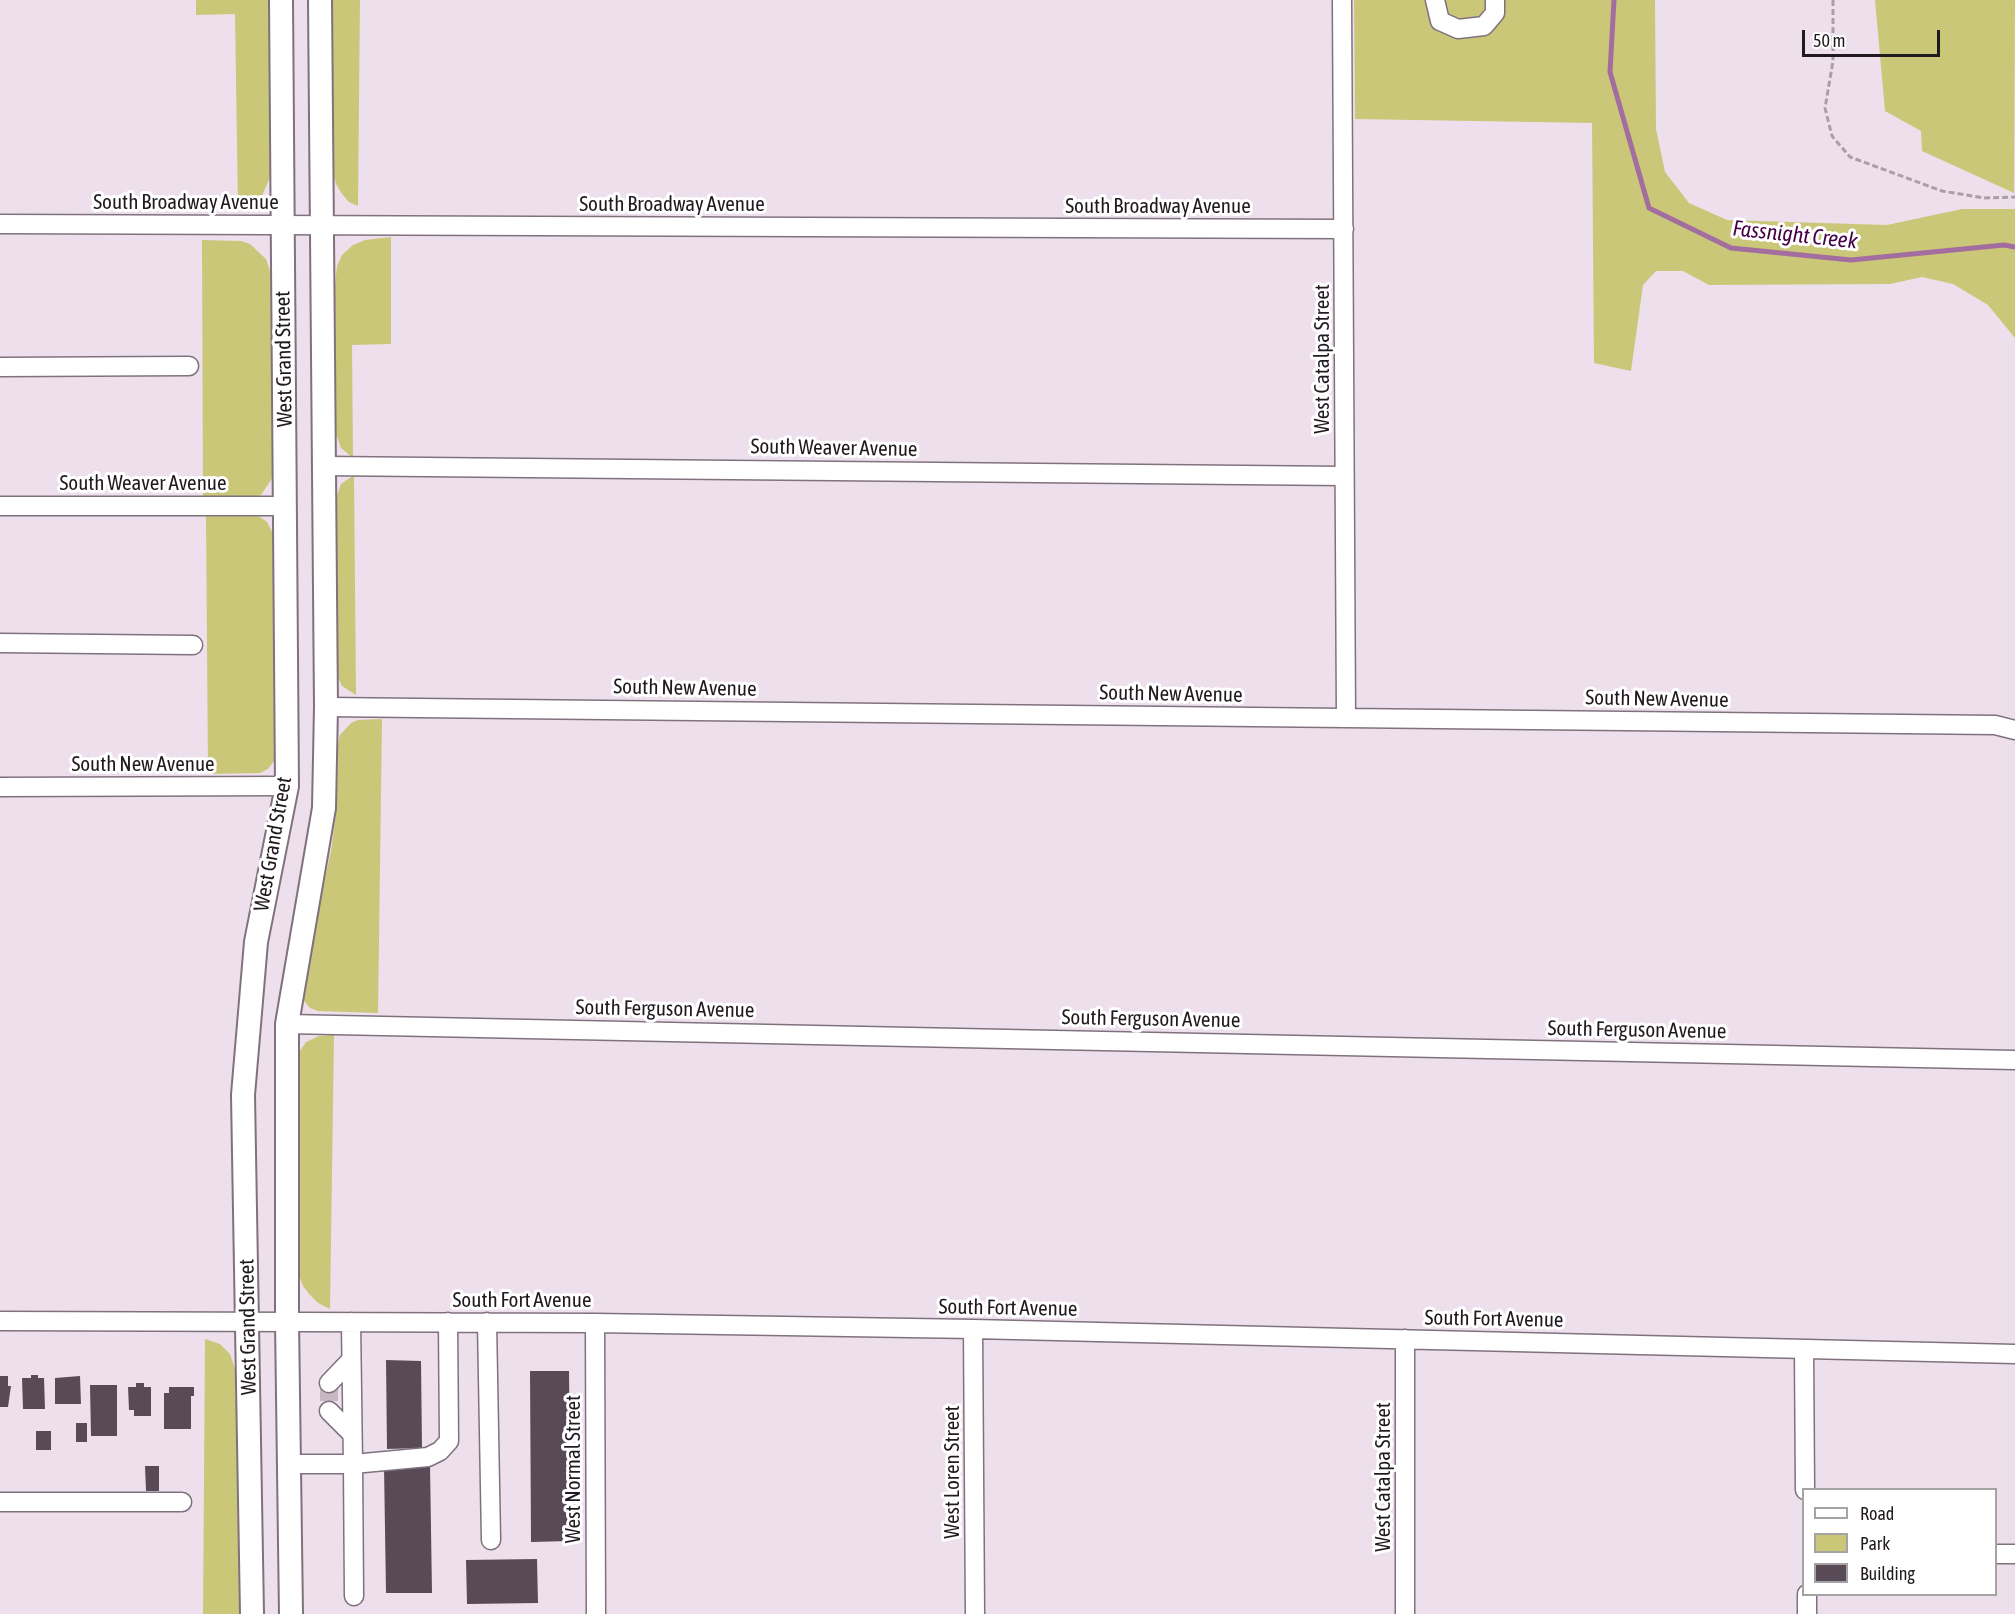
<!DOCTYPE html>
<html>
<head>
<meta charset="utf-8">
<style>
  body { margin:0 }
  #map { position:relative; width:2015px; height:1614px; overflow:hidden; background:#eedfed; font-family:"Asap Condensed",sans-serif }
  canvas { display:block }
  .legend { position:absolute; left:1802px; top:1488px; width:195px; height:108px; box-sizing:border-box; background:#fff; border:2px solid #a6a3a5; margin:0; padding:8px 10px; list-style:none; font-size:18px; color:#201a1f }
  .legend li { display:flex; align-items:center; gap:12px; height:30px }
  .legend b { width:30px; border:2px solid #a6a3a5 }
  .scale { position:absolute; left:1802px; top:30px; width:138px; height:27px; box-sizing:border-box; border:3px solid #201a1f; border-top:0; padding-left:8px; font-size:18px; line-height:21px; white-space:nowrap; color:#201a1f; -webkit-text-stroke:4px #fff; paint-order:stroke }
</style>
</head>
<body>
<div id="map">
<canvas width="2015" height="1614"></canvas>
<ul class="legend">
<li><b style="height:8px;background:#fff"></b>Road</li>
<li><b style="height:16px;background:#cac778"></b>Park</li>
<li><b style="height:16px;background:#584b57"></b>Building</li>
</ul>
<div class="scale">50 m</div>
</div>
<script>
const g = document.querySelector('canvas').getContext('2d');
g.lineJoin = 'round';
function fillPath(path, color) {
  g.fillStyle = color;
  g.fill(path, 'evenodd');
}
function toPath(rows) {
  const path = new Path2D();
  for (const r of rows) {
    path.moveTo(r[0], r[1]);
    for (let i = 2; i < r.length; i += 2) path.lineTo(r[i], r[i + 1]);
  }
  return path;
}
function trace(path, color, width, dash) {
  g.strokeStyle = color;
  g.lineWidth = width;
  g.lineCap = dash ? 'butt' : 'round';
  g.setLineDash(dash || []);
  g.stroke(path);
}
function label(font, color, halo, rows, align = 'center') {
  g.font = font + ' "Asap Condensed",sans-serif';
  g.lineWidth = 6;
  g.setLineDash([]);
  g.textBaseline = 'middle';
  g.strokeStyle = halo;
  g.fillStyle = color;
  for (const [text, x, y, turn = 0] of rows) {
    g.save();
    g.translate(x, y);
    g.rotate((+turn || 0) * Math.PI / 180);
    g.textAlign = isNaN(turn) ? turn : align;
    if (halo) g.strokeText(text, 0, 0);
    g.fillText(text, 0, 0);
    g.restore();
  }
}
fillPath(toPath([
  [196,0,271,0,271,175,262,196,248,207,238,209,235,14,196,15],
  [332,0,360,0,358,206,349,202,342,194,336,184,333,173],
  [1354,0,1655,0,1656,129,1665,172,1689,203,1727,220,1887,225,1962,209,2015,209,2015,338,1988,305,1953,284,1922,277,1890,284,1709,285,1683,271,1656,271,1643,285,1631,371,1594,363,1592,123,1355,119],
  [1875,0,2015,0,2014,193,1922,151,1921,131,1885,111],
  [391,237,391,344,352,345,353,458,341,448,335,431,334,294,337,266,342,255,353,245,365,240],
  [202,240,241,241,250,244,266,259,272,277,275,474,261,495,254,497,203,499],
  [354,475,356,695,342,686,336,673,335,501,341,484],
  [251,515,260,517,267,522,274,535,277,751,274,761,268,769,260,773,208,774,206,516],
  [382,719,378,1013,318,1011,310,1008,305,1002,302,996,303,979,331,851,336,813,338,744,340,735,351,723,358,720],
  [334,1035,330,1309,318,1303,310,1295,303,1286,299,1275,297,1062,297,1055,306,1042,319,1036],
  [205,1339,220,1344,230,1354,238,1377,241,1614,203,1614]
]), '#cac778');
trace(toPath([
  [1614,0,1610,72,1649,208,1731,248,1851,260,2004,245,2015,247]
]), '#a36da0', 5);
fillPath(toPath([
  [386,1360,421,1361,422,1448,387,1449],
  [530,1371,569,1371,571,1541,531,1542],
  [31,1375,38,1375,38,1378,44,1378,45,1409,23,1409,22,1378,31,1378],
  [0,1376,8,1376,8,1386,11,1386,8,1407,0,1407],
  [80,1376,81,1404,55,1404,55,1378],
  [136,1383,144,1383,144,1387,151,1387,151,1416,134,1416,134,1410,129,1410,128,1387,136,1387],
  [90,1385,117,1385,117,1436,91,1436],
  [169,1387,194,1387,194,1396,191,1396,191,1429,164,1429,164,1393,169,1393],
  [76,1423,87,1423,87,1442,76,1442],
  [36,1431,51,1431,51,1450,36,1450],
  [430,1465,432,1593,386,1593,384,1466],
  [145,1466,159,1466,159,1491,146,1491],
  [537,1559,538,1603,467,1604,466,1560]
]), '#584b57');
trace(toPath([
  [329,1383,329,1411]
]), '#c5b8c4', 18, [18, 9]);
const minor = toPath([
  [1342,0,1346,718],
  [1435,0,1440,21,1458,29,1484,26,1495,13,1495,0],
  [0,224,1344,229],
  [0,367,189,366],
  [324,466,1344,476],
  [0,506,286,506],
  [0,643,193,645],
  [326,707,1995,725,2015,730],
  [0,787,287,786],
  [287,1024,2015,1060],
  [0,1321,595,1323,973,1329,2015,1354],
  [487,1322,491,1540],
  [595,1323,596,1614],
  [973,1329,975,1614],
  [1405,1339,1405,1614],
  [1804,1350,1805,1490],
  [329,1383,351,1360],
  [329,1411,352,1434],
  [289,1464,353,1464,351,1322],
  [0,1502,182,1502],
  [1996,1554,2015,1554],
  [1807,1594,1807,1614],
  [354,1596,353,1464,428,1457,440,1451,449,1441,448,1322]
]);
const major = toPath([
  [252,1614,243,1095,256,942,287,786,281,0],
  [291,1614,287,1321,287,1024,324,808,326,707,320,0]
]);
trace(minor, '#7f727e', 21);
trace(major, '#7f727e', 26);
trace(toPath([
  [1833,0,1833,61,1825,108,1832,136,1850,157,1942,191,1984,198,2015,197]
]), '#aa9ea9', 3, [6, 3]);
trace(minor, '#fff', 18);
trace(major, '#fff', 22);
label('21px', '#201a1f', '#fff', [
  ["South Broadway Avenue",186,202],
  ["South Broadway Avenue",672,204],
  ["South Broadway Avenue",1158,206],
  ["West Grand Street",284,359,-91],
  ["West Catalpa Street",1322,359,-90],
  ["South Weaver Avenue",834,448,1],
  ["South Weaver Avenue",143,483],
  ["South New Avenue",685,688,1],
  ["South New Avenue",1171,694,1],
  ["South New Avenue",1657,699,1],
  ["South New Avenue",143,764],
  ["West Grand Street",273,844,-80],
  ["South Ferguson Avenue",665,1009,1],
  ["South Ferguson Avenue",1151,1019,1],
  ["South Ferguson Avenue",1637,1030,1],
  ["South Fort Avenue",522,1300],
  ["South Fort Avenue",1008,1308,1],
  ["South Fort Avenue",1494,1319,1],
  ["West Grand Street",248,1327,-91],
  ["West Normal Street",573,1469,-90],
  ["West Loren Street",952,1472,-90],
  ["West Catalpa Street",1383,1477,-90]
]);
label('italic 22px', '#470247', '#fff', [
  ["Fassnight Creek",1795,235,6]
]);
</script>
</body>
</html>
